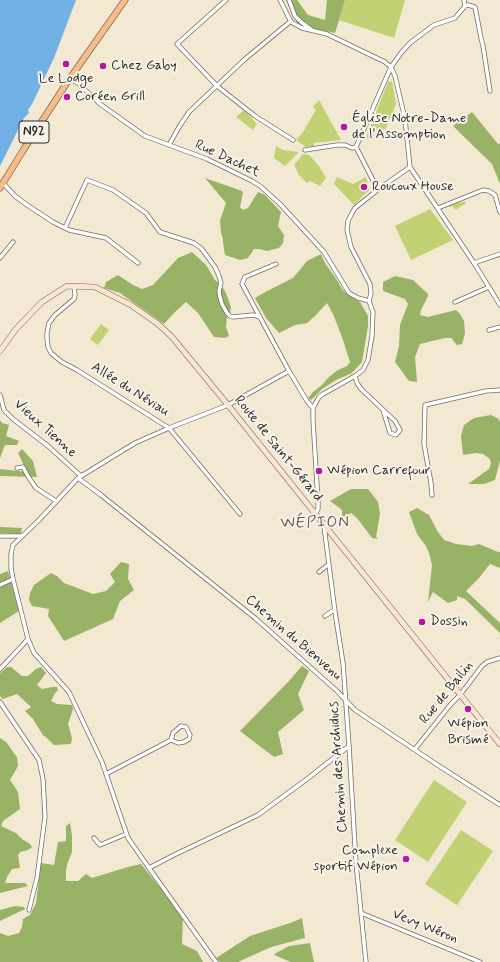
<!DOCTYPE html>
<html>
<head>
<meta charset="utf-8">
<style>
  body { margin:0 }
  canvas { display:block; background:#f3e8d2 }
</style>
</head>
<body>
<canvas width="500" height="962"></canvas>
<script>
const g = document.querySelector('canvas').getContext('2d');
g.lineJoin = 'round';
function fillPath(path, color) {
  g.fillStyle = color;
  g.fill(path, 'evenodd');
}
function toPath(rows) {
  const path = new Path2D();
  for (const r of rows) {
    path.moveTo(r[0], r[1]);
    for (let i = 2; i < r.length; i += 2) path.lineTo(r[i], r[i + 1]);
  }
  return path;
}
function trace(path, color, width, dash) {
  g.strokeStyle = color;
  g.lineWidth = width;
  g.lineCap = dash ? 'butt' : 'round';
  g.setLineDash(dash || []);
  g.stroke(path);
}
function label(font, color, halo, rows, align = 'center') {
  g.font = font + ' Mynerve,sans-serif';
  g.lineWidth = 4;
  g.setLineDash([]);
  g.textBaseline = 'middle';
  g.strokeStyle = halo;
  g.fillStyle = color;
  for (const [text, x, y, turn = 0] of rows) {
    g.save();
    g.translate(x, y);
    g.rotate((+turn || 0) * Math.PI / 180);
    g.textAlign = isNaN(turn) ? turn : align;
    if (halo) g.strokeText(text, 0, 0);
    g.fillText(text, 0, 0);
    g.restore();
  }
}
fillPath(toPath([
  [345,0,405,0,394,38,339,20],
  [392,81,396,104,386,128,365,140,388,82],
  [319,100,341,140,314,143,314,146,306,147,296,140,303,132,316,110,313,107],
  [244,110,257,124,253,130,236,117],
  [276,146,283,150,299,152,285,166,274,158],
  [303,154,309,155,319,166,326,178,320,186,310,181,307,183,299,175,294,165],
  [337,177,353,184,366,177,369,190,354,205,334,184],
  [459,201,461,203,465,201,466,203,456,210,452,206,449,207,448,206],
  [430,209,453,240,411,260,395,226],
  [101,324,109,330,98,345,90,339],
  [434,780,467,802,428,862,395,840],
  [461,830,493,851,457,905,425,884]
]), '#c1d173');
fillPath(toPath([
  [286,0,297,0,308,15,325,20,327,0,345,0,335,33,298,25],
  [472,112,498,144,500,143,500,184,492,164,453,126],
  [205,178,242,191,243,193,240,207,243,210,248,208,258,192,265,195,281,212,278,226,284,235,283,243,279,248,267,251,259,249,254,249,248,258,240,260,225,255,223,242,223,239,221,232,220,221,226,203],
  [192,252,206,265,215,280,221,285,226,293,231,307,230,313,227,317,226,327,229,336,225,338,214,337,198,313,186,302,175,312,164,324,120,293,104,288,106,282,118,275,133,285,142,289,153,285,178,258],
  [321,254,325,263,337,280,342,289,351,297,360,302,368,316,368,326,362,362,352,373,336,380,322,389,311,400,308,398,313,392,322,385,329,377,338,370,347,366,350,362,342,337,333,314,327,303,315,316,307,323,295,325,279,333,266,318,255,298,267,291,293,278,307,261],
  [395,276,413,280,428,294,428,296,421,310,420,315,428,317,456,310,460,314,464,321,465,334,462,344,457,345,451,338,445,338,420,344,415,357,417,382,409,381,395,362,399,346,400,325,408,304,405,299,383,291,383,282],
  [491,415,499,419,500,422,500,461,495,480,484,484,468,484,489,469,491,463,490,459,483,454,475,453,463,455,461,436,464,425,474,418],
  [0,420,2,423,9,425,6,436,19,441,17,445,5,445,0,458],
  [22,449,33,461,37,477,0,476,0,469,27,472,18,453],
  [351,489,368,489,378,502,380,514,376,537,379,539,372,538,357,518,351,513,340,520,342,515,342,510,337,506,330,501],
  [417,508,429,515,438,532,444,540,456,544,472,546,479,544,498,552,500,552,500,568,490,564,479,578,466,591,500,623,500,633,465,599,457,596,457,600,448,603,433,592,428,602,432,565,429,553,426,546,417,534,409,512],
  [0,527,22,528,21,534,0,533],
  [121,562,129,564,128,579,134,590,120,601,113,619,64,641,48,616,49,609,32,606,29,600,30,593,34,585,51,573,57,576,64,583,93,594,106,591,115,582,110,574],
  [8,571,19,611,0,623,0,574],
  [302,666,309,671,298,694,304,710,278,732,283,754,274,757,240,731,288,682],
  [7,667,11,667,22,676,28,676,36,669,41,667,46,673,37,685,42,689,52,687,57,687,58,690,55,693,51,701,57,704,72,705,73,709,68,724,72,738,71,744,54,745,48,739,43,735,33,719,25,711,31,707,17,694,3,699,0,696,0,673],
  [0,738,6,742,17,757,18,766,10,780,18,792,20,809,3,821,1,826,16,833,22,839,30,844,32,847,28,850,20,852,18,855,20,868,12,869,7,877,5,883,25,883,28,886,0,893],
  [70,823,72,836,72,852,68,862,66,870,66,881,78,881,86,874,92,878,128,867,141,864,183,916,182,944,197,951,203,962,0,962,0,933,8,936,19,933,22,927,23,919,30,915,36,903,41,863,54,865,58,842,66,841,66,826],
  [15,906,24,907,25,909,0,921,0,910],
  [302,918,305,938,271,947,238,962,220,962,216,958,250,936,293,922],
  [310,943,314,962,291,962,274,955,276,953,289,946]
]), '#98b365');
fillPath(toPath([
  [0,0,76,0,54,58,32,104,28,110,29,113,24,118,0,166]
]), '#71b1e5');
const minor = toPath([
  [226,0,177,44,217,86,255,116,293,140],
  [280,0,291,22,302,28,327,34,385,62,391,67,395,76,405,119,410,167,474,263,500,305],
  [289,0,295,16,301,22,312,30],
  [464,0,465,6],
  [465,6,468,5,475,7,481,38,483,46,490,91],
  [70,78,79,84,100,104,145,136,207,159,252,181,260,186,280,204,324,252,349,293,358,298,369,301],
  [169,145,179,127,189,112,245,59,291,21],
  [305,150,337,145,345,145,352,148,356,147],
  [3,183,15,196,27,205,53,222,69,230,106,238,138,263],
  [378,190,356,147,391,67,401,53,410,43,434,25,455,18,465,6],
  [438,208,483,190,489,191,495,195,500,212],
  [65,228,87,180,113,190,146,213,160,232,194,243,201,248,215,267,219,276,221,283,219,291,220,297,222,304,227,313,230,316,233,317,253,315,260,317],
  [0,258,13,242],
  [474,263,500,254],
  [276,264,245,277,242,284,289,371,307,401,313,408],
  [74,286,75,295,74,299,55,315,49,323,47,333,47,338,48,347,51,353,57,358,62,362,77,370,169,428,240,514],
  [455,302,489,287],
  [489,330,500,327],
  [289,371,228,405,169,428,135,443,78,478,39,520,13,545,11,554,11,568,13,579,28,639,34,653,69,692,102,762,128,838,149,868,174,855,258,815,307,779,349,746],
  [355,376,357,383,361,389,395,421,400,430,396,435,390,433,383,410],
  [0,395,4,410,13,419,48,446,81,476],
  [17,468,23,467,29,478,36,488,56,501],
  [78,478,101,495,255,618,337,691,355,710,436,764,500,805],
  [432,495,431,483,424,444,425,405,486,391,500,390],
  [315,514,318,509,318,501,313,420,313,408,319,397,323,394,355,376,363,370,368,360,372,336,373,312,369,301,371,293,370,284,351,247,347,230,348,221,351,215,355,208,380,188,410,167],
  [324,526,335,612,343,663,349,746,356,863,366,962],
  [0,536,22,536],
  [319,572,329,564],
  [0,585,13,579],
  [325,616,334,610],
  [0,669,18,650,28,639],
  [0,702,39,760,43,779,45,817,37,878,29,910],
  [415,749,451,704,460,695,482,666,487,662,500,658],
  [106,774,171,740,173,733,181,726,186,727,190,735,189,739,184,742,178,743,171,740],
  [94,838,100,845,126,834],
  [149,868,216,962],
  [361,913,480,962]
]);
const secondary = toPath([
  [0,351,16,329,42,302,67,286,95,287,131,305,158,324,172,337,228,405,500,744]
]);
const primary = toPath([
  [0,188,24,149,68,81,125,0]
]);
trace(minor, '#716d65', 5);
trace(secondary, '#716d65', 6);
trace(primary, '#716d65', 7);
trace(minor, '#fff', 3.5);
trace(secondary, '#fde4d0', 5);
trace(primary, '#f9bc89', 5.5);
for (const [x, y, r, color] of [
  [66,64,4,"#b5179e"],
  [103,66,4,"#b5179e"],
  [67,97,4,"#b5179e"],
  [344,127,4,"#b5179e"],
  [364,187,4,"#b5179e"],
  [319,471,4,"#b5179e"],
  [422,622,4,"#b5179e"],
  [468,709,4,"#b5179e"],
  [406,859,4,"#b5179e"]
]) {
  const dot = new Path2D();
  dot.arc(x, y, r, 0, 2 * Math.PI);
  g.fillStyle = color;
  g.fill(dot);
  trace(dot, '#f7f3e8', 1.5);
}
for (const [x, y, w] of [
  [34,132,30]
]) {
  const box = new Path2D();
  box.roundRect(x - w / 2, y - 11, w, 22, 3);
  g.fillStyle = '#f7f3e8';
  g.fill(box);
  trace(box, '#2b2b2b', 1);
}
label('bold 13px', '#2b2b2b', null, [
  ["N92",34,132]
]);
label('14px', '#2b2b2b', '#f7f3e8', [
  ["Chez Gaby",111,66],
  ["Le Lodge",66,79,"center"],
  ["Coréen Grill",75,97],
  ["Église Notre-Dame",352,119],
  ["de l'Assomption",352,135],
  ["Roucoux House",372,187],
  ["Wépion Carrefour",327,471],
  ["Dossin",430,622],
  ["Wépion",468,724,"center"],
  ["Brismé",468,740,"center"],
  ["Complexe",398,851,"right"],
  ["sportif Wépion",398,867,"right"]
], 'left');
label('14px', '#2b2b2b', '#f7f3e8', [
  ["Rue Dachet",227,159,25],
  ["Allée du Néviau",130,390,32],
  ["Vieux Tienne",45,429,42],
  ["Route de Saint-Gérard",278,449,51],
  ["Chemin du Bienvenu",293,638,41],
  ["Rue de Bailin",447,693,-51],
  ["Chemin des Archiducs",339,767,-94],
  ["Vevy Wéron",425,927,22]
]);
g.letterSpacing = '1px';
label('16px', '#67514c', '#f7f3e8', [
  ["WÉPION",315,524]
]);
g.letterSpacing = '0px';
</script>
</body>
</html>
